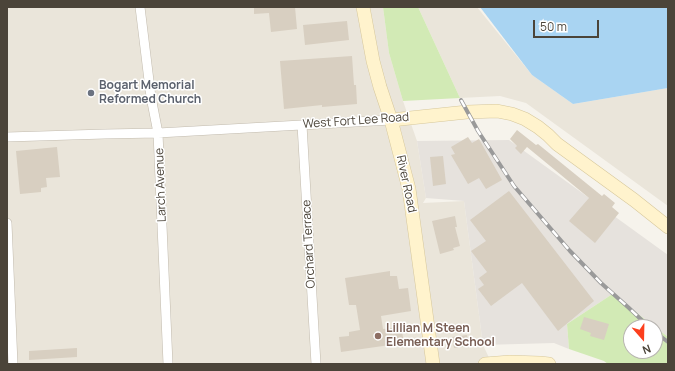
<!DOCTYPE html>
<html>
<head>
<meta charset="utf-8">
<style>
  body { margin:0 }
  #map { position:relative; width:675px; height:371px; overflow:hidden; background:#f6f3ec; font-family:Manrope,sans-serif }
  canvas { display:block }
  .frame { position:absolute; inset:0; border:8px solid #4b4439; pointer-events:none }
  .north { position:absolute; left:623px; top:319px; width:40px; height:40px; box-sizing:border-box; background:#fff; border:1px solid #b7b4b0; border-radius:50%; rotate:160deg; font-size:11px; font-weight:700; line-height:16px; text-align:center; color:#4b4439 }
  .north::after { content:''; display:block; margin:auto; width:14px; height:18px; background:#fc3f1d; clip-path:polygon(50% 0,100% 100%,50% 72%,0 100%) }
  .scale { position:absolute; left:533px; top:20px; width:66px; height:18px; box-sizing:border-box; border:2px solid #4b4439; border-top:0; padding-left:5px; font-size:12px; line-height:14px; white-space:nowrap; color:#4b4439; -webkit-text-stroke:3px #fff; paint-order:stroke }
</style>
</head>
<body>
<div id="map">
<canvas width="675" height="371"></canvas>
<div class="frame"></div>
<div class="north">N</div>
<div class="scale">50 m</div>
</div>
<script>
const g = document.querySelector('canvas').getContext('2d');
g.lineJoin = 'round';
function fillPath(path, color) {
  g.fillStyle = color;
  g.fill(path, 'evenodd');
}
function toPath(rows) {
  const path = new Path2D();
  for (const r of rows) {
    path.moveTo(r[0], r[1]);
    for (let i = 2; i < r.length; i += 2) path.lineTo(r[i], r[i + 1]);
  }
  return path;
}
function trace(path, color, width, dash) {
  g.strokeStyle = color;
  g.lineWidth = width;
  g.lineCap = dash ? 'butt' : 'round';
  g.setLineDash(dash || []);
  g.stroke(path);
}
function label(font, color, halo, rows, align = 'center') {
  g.font = font + ' Manrope,sans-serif';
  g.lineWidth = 3;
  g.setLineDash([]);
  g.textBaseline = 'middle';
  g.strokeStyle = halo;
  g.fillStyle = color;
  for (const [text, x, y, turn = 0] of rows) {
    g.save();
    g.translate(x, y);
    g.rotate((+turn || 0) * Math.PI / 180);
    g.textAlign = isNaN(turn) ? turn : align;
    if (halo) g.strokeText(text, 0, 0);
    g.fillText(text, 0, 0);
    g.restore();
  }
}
fillPath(toPath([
  [7,7,383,7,389,53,403,101,417,141,426,198,423,203,464,201,483,345,492,364,7,364],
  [418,7,477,7,532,75,573,104,668,88,668,206,526,103,500,96,460,98]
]), '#eae5da');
fillPath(toPath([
  [509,140,668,255,668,337,638,314,614,293,567,324,569,349,554,343,483,345,464,201,426,198,417,141]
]), '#e6e2dd');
fillPath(toPath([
  [383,7,418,7,460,98,403,101,389,53],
  [614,293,638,314,655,327,631,327,631,351,655,351,655,327,668,337,668,364,608,364,604,361,569,349,567,324]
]), '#d2eab5');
fillPath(toPath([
  [480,7,668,7,668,88,573,104,532,75]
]), '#a9d4f2');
fillPath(toPath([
  [254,7,295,7,297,29,271,32,269,13,254,14],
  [347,21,349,40,305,45,303,25],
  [352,56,354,85,356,85,357,104,322,107,322,105,284,109,280,61],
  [517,130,536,145,538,144,602,196,604,194,615,203,612,207,619,213,595,243,569,221,589,198,527,147,521,154,515,148,517,146,510,139],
  [468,137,472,143,479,139,502,180,486,189,479,178,468,184,451,155,455,154,451,147],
  [57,147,60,177,46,178,47,187,41,188,41,192,20,194,16,151],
  [443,156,446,184,433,186,430,157],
  [509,191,594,301,558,331,522,283,491,306,478,289,484,285,479,278,487,272,471,251,486,241,470,220],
  [455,216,457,227,455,227,460,246,453,248,454,250,440,254,432,221],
  [390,271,390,276,397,276,399,289,408,288,411,311,381,316,383,329,392,328,393,333,402,331,404,343,341,352,339,337,349,336,349,332,360,330,356,305,349,305,345,278],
  [584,317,609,324,604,340,590,336,591,333,580,329],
  [467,335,469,346,454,348,452,337],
  [77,348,77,357,29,360,29,351]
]), '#d8cfc1');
const street = toPath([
  [140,7,151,97,158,133,168,364],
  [302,125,316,364],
  [7,137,105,134,158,133,391,120],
  [7,223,13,364]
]);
const secondary = toPath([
  [363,7,373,61,380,87,391,120,409,189,433,364],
  [391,120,467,112,497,111,512,114,525,119,538,127,548,135,557,144,634,200,668,227],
  [485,364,510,362,540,363,549,364]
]);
trace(street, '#c2bbae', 10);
trace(secondary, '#d6c79b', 14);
trace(street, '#fff', 9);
trace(secondary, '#fff3cd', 13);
const rail = toPath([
  [461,100,478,131,514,186,570,251,601,283,629,308,649,327],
  [655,332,668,342]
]);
trace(rail, '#9a9a9a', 4);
trace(rail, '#fff', 2.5, [8]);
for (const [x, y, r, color] of [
  [91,93,4,"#6b7280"],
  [378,336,4,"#8d6e63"]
]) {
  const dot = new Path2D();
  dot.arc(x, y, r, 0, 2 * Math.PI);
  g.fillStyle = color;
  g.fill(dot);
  trace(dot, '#fff', 1.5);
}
label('bold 12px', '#5b616d', '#fff', [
  ["Bogart Memorial",99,86],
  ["Reformed Church",99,100]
], 'left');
label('12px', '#4b4439', '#fff', [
  ["West Fort Lee Road",356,121,-4],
  ["River Road",406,184,78],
  ["Larch Avenue",161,185,-92],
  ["Orchard Terrace",309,244,-93]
]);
label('bold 12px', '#785e54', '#fff', [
  ["Lillian M Steen",386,329],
  ["Elementary School",386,343]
], 'left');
</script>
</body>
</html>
